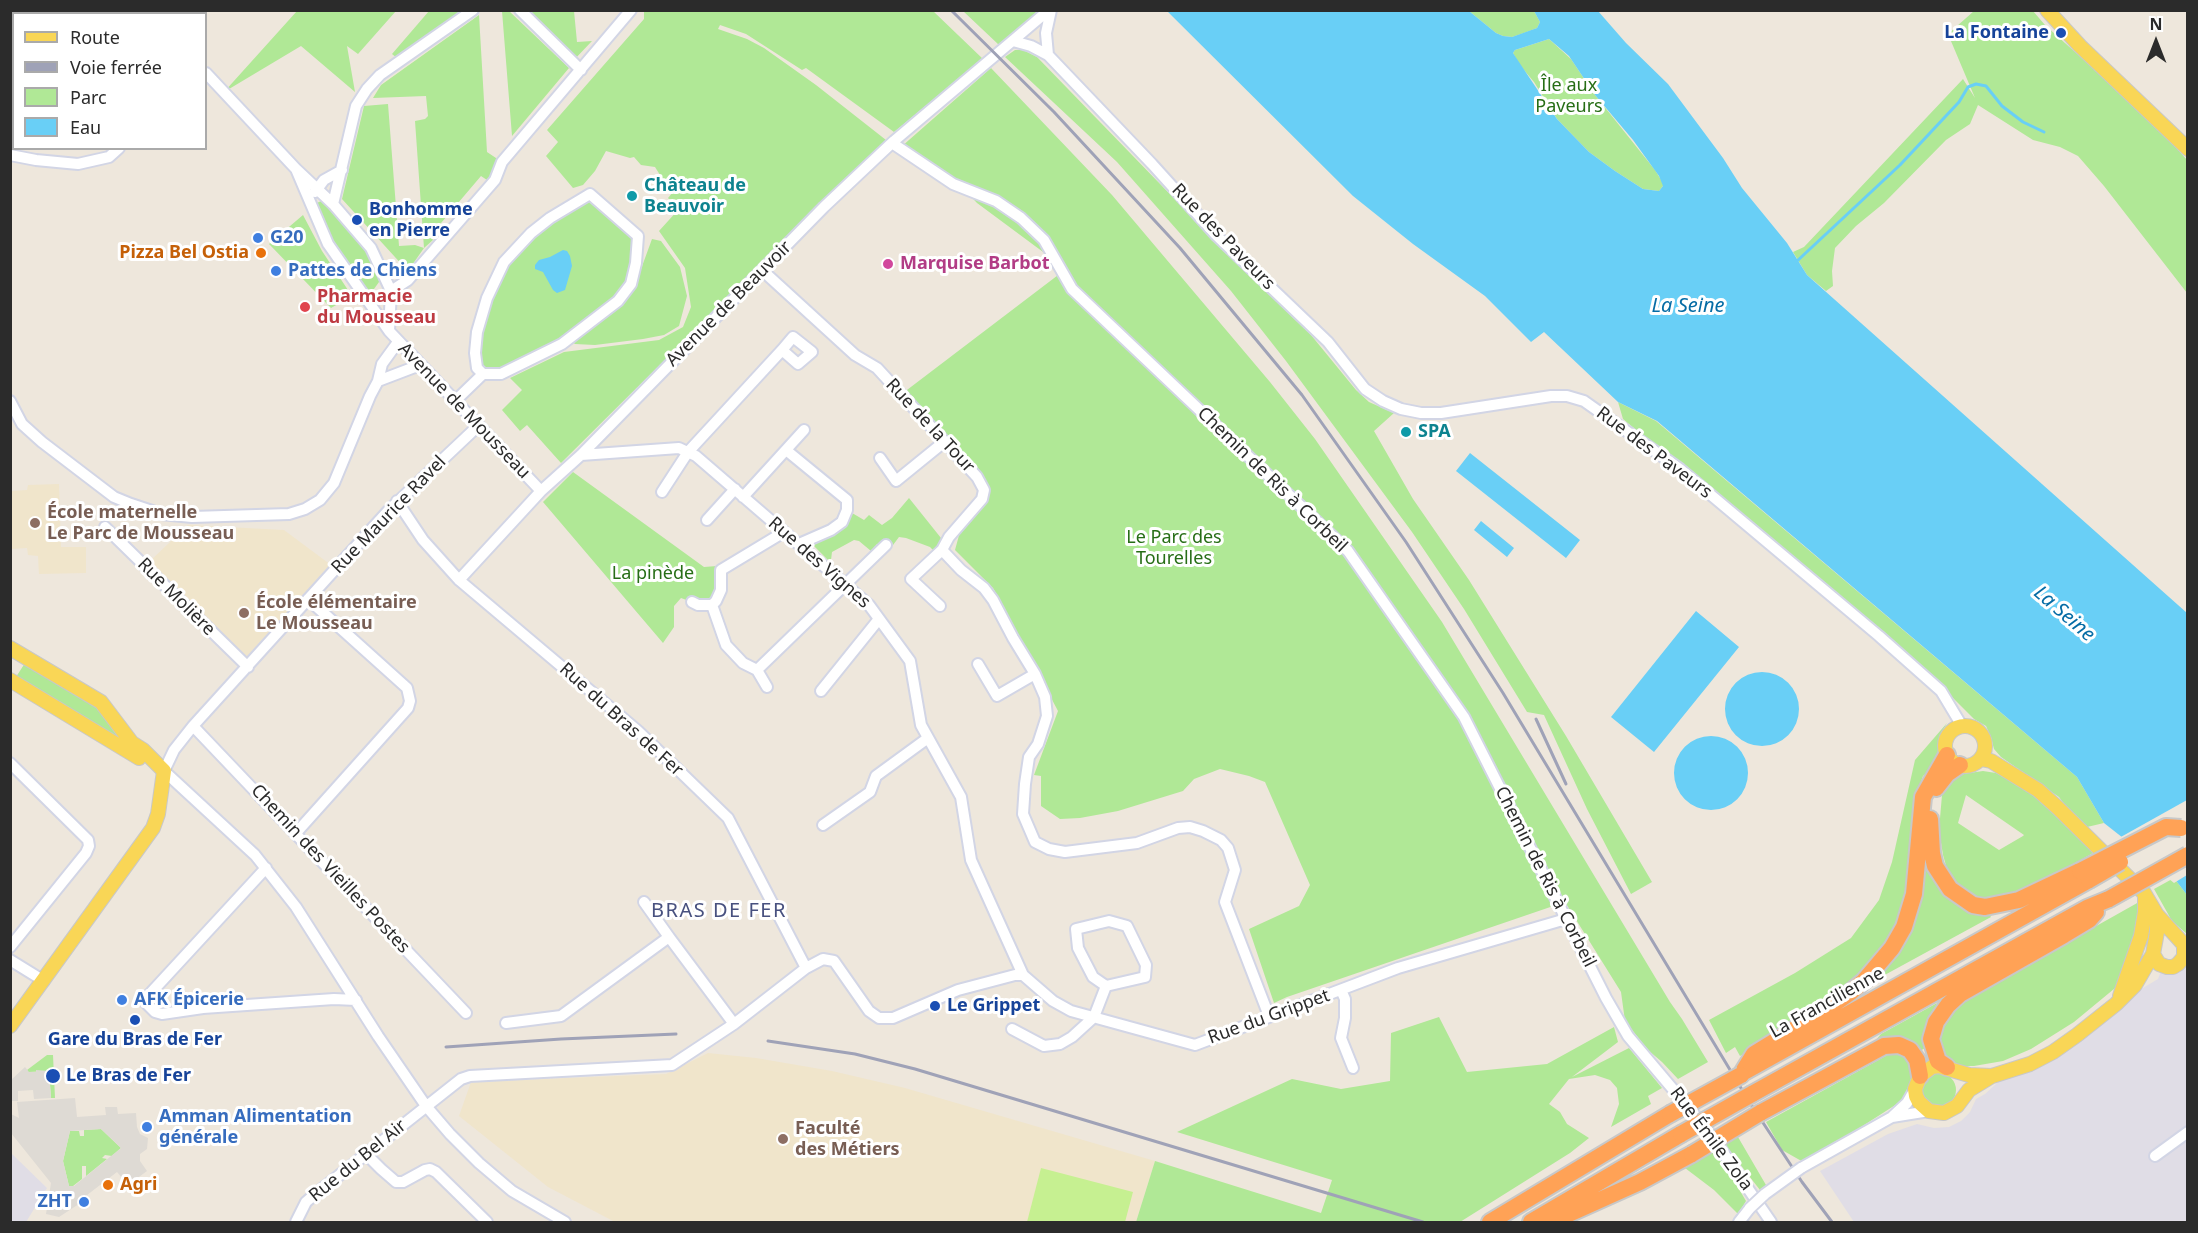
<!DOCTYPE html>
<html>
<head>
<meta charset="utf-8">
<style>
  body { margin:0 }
  #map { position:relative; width:2198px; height:1233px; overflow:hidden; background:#eee7dc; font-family:"Noto Sans",sans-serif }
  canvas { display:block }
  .frame { position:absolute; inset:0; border:12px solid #2b2b2b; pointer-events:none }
  .legend { position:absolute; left:12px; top:12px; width:195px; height:138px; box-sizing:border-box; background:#fff; border:2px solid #aaa; margin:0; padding:8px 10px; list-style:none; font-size:18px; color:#2b2b2b }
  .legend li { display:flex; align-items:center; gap:12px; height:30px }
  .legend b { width:30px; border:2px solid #aaa }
  .north { position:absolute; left:2126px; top:12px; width:60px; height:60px; -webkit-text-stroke:4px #fff; paint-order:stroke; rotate:0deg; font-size:16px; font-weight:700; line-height:24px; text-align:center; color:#2b2b2b }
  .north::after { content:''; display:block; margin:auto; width:21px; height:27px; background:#2b2b2b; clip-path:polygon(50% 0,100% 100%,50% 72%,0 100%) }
</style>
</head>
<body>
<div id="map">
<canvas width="2198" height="1233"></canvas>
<div class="frame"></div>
<ul class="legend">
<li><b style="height:8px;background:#f9d656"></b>Route</li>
<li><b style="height:8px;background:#9fa2b7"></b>Voie ferrée</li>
<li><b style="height:16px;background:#b0e896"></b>Parc</li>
<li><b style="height:16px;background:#69cff6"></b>Eau</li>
</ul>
<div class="north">N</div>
</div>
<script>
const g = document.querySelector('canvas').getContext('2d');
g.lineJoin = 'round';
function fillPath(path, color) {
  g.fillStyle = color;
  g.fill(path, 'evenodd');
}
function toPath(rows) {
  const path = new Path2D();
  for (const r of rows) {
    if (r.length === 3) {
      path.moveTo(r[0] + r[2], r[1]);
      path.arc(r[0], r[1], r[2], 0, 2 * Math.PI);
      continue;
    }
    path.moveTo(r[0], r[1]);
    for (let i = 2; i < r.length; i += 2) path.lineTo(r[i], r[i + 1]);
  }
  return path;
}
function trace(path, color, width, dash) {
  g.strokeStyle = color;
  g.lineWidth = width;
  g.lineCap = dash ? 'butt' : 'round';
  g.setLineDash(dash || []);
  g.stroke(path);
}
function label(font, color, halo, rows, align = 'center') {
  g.font = font + ' "Noto Sans",sans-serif';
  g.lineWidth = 6;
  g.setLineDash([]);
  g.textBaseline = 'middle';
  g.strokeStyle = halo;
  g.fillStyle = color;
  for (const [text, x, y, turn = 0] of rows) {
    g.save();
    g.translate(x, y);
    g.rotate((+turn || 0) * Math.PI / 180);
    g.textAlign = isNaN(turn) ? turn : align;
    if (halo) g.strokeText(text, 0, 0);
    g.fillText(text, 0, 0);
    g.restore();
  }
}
fillPath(toPath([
  [2187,956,2187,1222,1854,1222,1820,1171,1888,1134,1917,1124,1934,1128,1949,1127,1961,1121,1970,1112,1976,1099,1985,1094,2010,1071,2030,1064,2116,1004,2158,979,2163,966],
  [10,1152,47,1188,26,1222,11,1222]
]), '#e0dde6');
fillPath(toPath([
  [59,484,61,547,86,547,86,573,39,574,38,556,28,555,27,548,11,549,11,491,27,490,28,485],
  [188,525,284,530,331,565,245,659,150,561],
  [708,1053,756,1058,832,1071,905,1088,1155,1161,1136,1222,615,1222,548,1187,459,1116,471,1082,666,1074]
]), '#f0e5cb');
fillPath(toPath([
  [297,11,396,11,358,54,347,46,355,92,301,46,224,92],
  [429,11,465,11,397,58,392,54],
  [502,11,509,11,569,68,512,136],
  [521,11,574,11,577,42,592,41,573,61],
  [644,11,933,11,983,59,894,132,806,68,802,70,746,34,720,25,718,29,747,39,764,48,816,85,886,140,561,463,527,425,520,431,502,410,522,390,510,378,564,352,659,340,683,327,691,307,685,268,659,231,678,210,668,198,673,192,661,181,660,175,655,167,641,165,634,157,630,158,606,151,595,171,583,185,573,188,546,156,558,142,547,130,644,19],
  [963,11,1041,11,999,45],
  [1469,11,1534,11,1540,22,1537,28,1524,33,1512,37,1503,36,1496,33],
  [1974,11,2033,11,2045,25,2155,124,2187,160,2187,293,2104,186,2078,156,2060,147,2033,140,1978,105,1970,124,1946,140,1884,203,1856,226,1835,248,1832,271,1833,286,1826,291,1807,275,1793,252,1804,247,1963,79,1975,98,1948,34],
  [479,15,487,152,502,162,487,180,481,176,430,236,433,240,424,248,410,268,405,268,342,199,364,106,388,104,399,246,415,245,424,248,415,121,425,119,428,116,426,96,373,98,381,85],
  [1549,39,1571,59,1595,95,1655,170,1663,183,1663,186,1659,191,1643,189,1615,171,1589,152,1557,119,1534,82,1519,64,1513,53,1515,50],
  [1015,50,1023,50,1037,57,1226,252,1311,335,1356,390,1369,402,1394,413,1374,431,1413,499,1469,580,1566,736,1652,882,1631,894,1587,809,1544,715,1527,712,1464,609,1412,532,1286,361,1231,291,1117,162,1005,57],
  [991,68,1112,195,1270,382,1315,439,1442,622,1670,1002,1682,1019,1708,1062,1678,1079,1662,1062,1648,1050,1625,1021,1621,992,1565,902,1287,997,1274,1003,1249,929,1299,906,1310,885,1265,782,1249,776,1220,769,1194,779,1183,791,1118,811,1080,818,1060,819,1041,806,1041,776,1034,775,1058,711,993,588,955,550,961,528,988,497,903,393,1066,269,977,203,953,178,901,147],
  [321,201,326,203,370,253,377,268,379,282,374,289,368,290,364,288,341,260,317,211,317,203],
  [591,202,634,240,636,263,618,301,527,362,483,374,477,332,504,262,531,233,575,204],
  [303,215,322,251,352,296,331,308,269,244],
  [652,239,661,241,680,267,687,296,679,326,664,335,643,339,595,345,575,344,572,342,574,340,586,333,616,310,633,291],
  [1618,402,1656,421,2077,777,2104,823,2087,827,2070,812,2059,797,2001,757,1994,749,1991,737,1986,726,1974,719,1932,677,1623,419],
  [573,472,704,567,717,566,718,585,713,601,692,602,681,598,674,606,674,627,663,643,543,502],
  [909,498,941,538,946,542,937,554,930,547,906,538,899,537,890,549,886,545,877,544,871,551,859,541,854,540,832,552,831,560,829,561,814,546,814,538,831,530,847,510,864,520,869,515,882,525,892,518],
  [25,663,101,709,127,743,16,677],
  [1947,723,1941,733,1938,758,1935,766,1923,776,1917,793,1914,865,1899,921,1887,944,1852,984,1828,1002,1740,1056,1735,1047,1726,1053,1709,1020,1795,973,1851,938,1879,900,1892,862,1915,760],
  [1983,771,1996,773,2034,794,2093,853,2023,893,1990,899,1974,897,1957,885,1947,869,1943,855,1939,830,1942,795,1948,783,1956,775],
  [1966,795,2024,835,2023,836,1999,850,1958,823],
  [1925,856,1949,898,1960,907,1989,914,1991,917,1870,983,1894,953],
  [2174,878,2187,895,2187,934,2172,921,2154,889],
  [2139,902,2141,918,2120,984,2074,1022,2031,1049,2003,1061,1974,1066,1958,1066,1945,1058,1939,1040,1942,1026,1952,1009,1968,998],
  [1937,1003,1929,1020,1927,1047,1918,1052,1875,1041,1881,1034],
  [1439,1017,1467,1072,1547,1064,1614,1027,1618,1042,1572,1077,1629,1048,1662,1088,1648,1096,1651,1104,1611,1127,1619,1104,1617,1088,1610,1080,1595,1075,1569,1079,1549,1104,1560,1112,1567,1124,1589,1138,1570,1153,1460,1222,1136,1222,1155,1161,1321,1213,1332,1180,1177,1132,1292,1079,1341,1089,1390,1081,1391,1033],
  [1893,1052,1909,1058,1912,1076,1905,1096,1900,1102,1805,1163,1782,1150,1766,1122],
  [47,1055,53,1055,55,1098,51,1098,49,1071,28,1072,27,1070],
  [1939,1090,17],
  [101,1129,121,1148,112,1156,105,1155,102,1158,107,1159,86,1176,86,1166,82,1166,82,1179,73,1186,69,1186,63,1161,70,1131,79,1131,80,1136,84,1136,84,1130],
  [1738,1137,1766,1185,1760,1190,1725,1145],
  [1716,1150,1746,1201,1738,1214,1714,1190,1685,1168]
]), '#b0e896');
fillPath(toPath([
  [1041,1168,1133,1192,1125,1222,1027,1222]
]), '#c6f091');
fillPath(toPath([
  [25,1067,29,1072,36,1072,36,1070,49,1071,51,1098,34,1099,33,1090,18,1091,18,1101,11,1101,11,1080],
  [75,1098,77,1117,106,1115,105,1107,117,1107,118,1114,136,1113,137,1127,140,1134,148,1138,147,1149,140,1154,140,1161,147,1171,128,1185,117,1172,78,1202,79,1204,59,1217,46,1214,51,1183,11,1133,11,1114,19,1118,17,1102],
  [101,1129,121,1148,74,1186,69,1186,63,1161,70,1131]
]), '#dedad4');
fillPath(toPath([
  [1167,11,1469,11,1496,33,1503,36,1512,37,1537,28,1540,22,1534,11,1598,11,1626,43,1668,84,1723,158,1742,188,1787,243,1807,275,2187,613,2187,895,2174,878,2104,823,2077,777,1657,421,1618,402,1544,332,1531,342,1485,296,1413,244,1353,196],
  [1549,39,1569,56,1595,95,1633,140,1659,176,1663,186,1659,191,1643,189,1615,171,1589,152,1557,119,1513,53,1515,50],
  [563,250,567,251,570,256,572,266,565,290,557,293,553,290,543,272,535,269,535,265,539,260,550,257],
  [1470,453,1580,540,1566,558,1456,471],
  [1481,521,1514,548,1507,557,1474,530],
  [1696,611,1739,647,1654,752,1611,717],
  [1762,709,37],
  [1711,773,37]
]), '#69cff6');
fillPath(toPath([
  [2187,800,2187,875,2174,883,2119,838]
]), '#eee7dc');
trace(toPath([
  [1796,262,1900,165,1959,102,1968,87,1976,84,1986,86,2002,106,2023,122,2044,132]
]), '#69cff6', 3);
const minor = toPath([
  [146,10,148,14],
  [520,10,581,70],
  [191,14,192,10],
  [1013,41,1031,46,1048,55,1152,164,1217,236,1328,342,1365,389,1383,401,1401,409,1421,413,1441,413,1551,396,1567,396,1584,401,1680,469,1879,636,1941,691,1962,726],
  [1048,55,1046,33,1051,10],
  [206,73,296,169,333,204,371,248,391,291,389,331],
  [892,143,953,184,996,201,1021,218,1044,240,1072,289,1348,551,1464,717,1606,998,1628,1036,1709,1132,1771,1222],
  [10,155,36,160,78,164,109,157,119,148],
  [296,169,328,244,389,331,541,491],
  [315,192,324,180,342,170],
  [590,194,638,236,636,263,631,284,618,301,562,344,501,374,483,374,477,368,475,353,477,332,487,298,504,262,531,233,550,218,590,194],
  [333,204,356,106,367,89,380,75,473,10],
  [763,271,855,355,877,368,977,477,984,490,982,499,949,537,942,550,961,570,984,588,993,600,1013,638,1035,674,1045,697,1047,716,1038,744,1029,757,1025,784,1023,814,1035,842,1049,849,1065,852,1137,843,1178,828,1190,827,1203,831,1221,840,1228,848,1235,870,1225,902,1269,1016],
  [391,291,408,280,495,180,502,162,631,10],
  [378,381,420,365],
  [10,401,22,424,42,442,114,497,131,504,161,514,192,517,289,514,305,509,320,500,334,483,370,396,378,381,382,364,398,342],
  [455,401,483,374],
  [478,426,388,511,193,726,174,750,164,771,255,855,296,907,378,1036,426,1106,450,1134,479,1163,512,1191,565,1222],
  [786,450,847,500,847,510,842,522,831,530,799,544],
  [581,455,679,448,696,456,869,605,910,661,921,725,961,797,971,860,1023,975],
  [880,458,896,481,944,442],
  [662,492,688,452,782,350,793,337,812,352,798,364,782,350],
  [743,497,804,430],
  [397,501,423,540,459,580,638,731,728,818,806,968],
  [707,520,735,489],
  [105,527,248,667],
  [459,580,541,491,581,455,824,207,894,141,1049,10],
  [692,602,698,605,712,605],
  [940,606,911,579,942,550],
  [978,664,997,696,1035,674],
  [757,670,886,545],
  [767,687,757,670,743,663,726,645,712,605,716,601,721,590,721,570,784,532],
  [821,691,879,619],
  [193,726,466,1013],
  [10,763,88,840,89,846,86,853,10,947],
  [823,825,870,792,876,776,928,738],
  [296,833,408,708,410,701,407,688,308,599],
  [266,868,147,997,145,1002,155,1012,162,1014,203,1008,334,999,356,1000],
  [644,902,669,937],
  [10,960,44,981],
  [1341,990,1345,999,1345,1018,1341,1038,1353,1068],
  [506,1023,561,1016,669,937,734,1024],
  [1012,1029,1044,1046,1060,1044,1072,1037,1094,1017,1106,986,1145,977,1146,965,1127,926,1109,921,1076,929,1078,948,1093,977,1106,986],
  [1892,1117,1929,1111],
  [366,1154,381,1169,396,1182,403,1182,425,1170,430,1169,436,1172,487,1222],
  [2155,1156,2188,1132],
  [1801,1168,1892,1117,1907,1103,1915,1089],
  [296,1222,306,1202,313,1196,461,1079,470,1076,672,1065,734,1024,806,968,823,959,834,961,869,1011,879,1018,893,1018,958,990,1015,975,1023,975,1053,1001,1071,1011,1195,1045,1398,968,1566,919],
  [1739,1222,1750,1208]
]);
const major = toPath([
  [2047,10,2080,46,2188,149],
  [10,648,101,702,132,743,143,750,164,771],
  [10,680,139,758],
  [1965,746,20],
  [1981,759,1991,761,2038,790,2058,808,2144,893,2157,915,2188,949],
  [2153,954,2159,964,2167,967,2173,967,2178,964,2184,957,2184,946],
  [2120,996,2141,936,2145,912,2145,897],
  [10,1026,153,828,158,814,164,771],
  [1992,1076,1969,1090,1957,1106,1944,1113,1929,1111,1919,1102,1916,1096,1915,1089,1920,1076,1932,1067,1939,1066,1969,1075,1992,1076,2030,1064,2053,1052,2077,1035,2116,1004,2135,985,2153,954,2157,932,2157,915]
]);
const highway = toPath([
  [1936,788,1947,774,1960,765],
  [1930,819,1932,853,1935,866,1950,889,1973,905,1985,907,2019,900,2080,871],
  [1947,1067,1938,1061,1931,1039,1936,1022,1948,1005,1960,994,2064,935,2089,920,2096,912],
  [1744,1072,2089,880],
  [1741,1075,1754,1054,1824,1011,1851,992,1864,981,1892,948,1904,927,1914,894,1923,797,1947,755],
  [1752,1094,2087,908,2109,899],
  [1760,1113,1884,1046,1899,1045,1910,1050,1917,1060,1920,1076],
  [1490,1222,1670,1114],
  [1531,1222,1681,1134],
  [1551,1222,1640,1182,1692,1154]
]);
trace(minor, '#d2d5e5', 14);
trace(major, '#c8c8c8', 16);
trace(highway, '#c8c8c8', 20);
trace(minor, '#fff', 10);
trace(major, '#f9d656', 14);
trace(highway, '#ffa256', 16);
trace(toPath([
  [951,10,1054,112,1180,248,1302,395,1406,542,1503,693,1750,1103,1802,1182,1832,1222],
  [1536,719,1566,784],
  [768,1041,855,1054,915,1069,1423,1222],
  [446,1047,561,1039,676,1034]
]), '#9fa2b7', 3);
const minorBridge = toPath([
  [1750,1208,1765,1194,1801,1168]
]);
const highwayBridge = toPath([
  [2080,871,2166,827,2181,828],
  [2089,880,2120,862],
  [2109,899,2188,855],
  [1670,1114,1741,1075],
  [1681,1134,1752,1094],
  [1692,1154,1760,1113]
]);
trace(minorBridge, '#d2d5e5', 14, []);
trace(highwayBridge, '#c8c8c8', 20, []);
trace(minorBridge, '#fff', 10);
trace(highwayBridge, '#ffa256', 16);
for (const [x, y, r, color] of [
  [2061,33,6,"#1a4fb4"],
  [632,196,6,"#0f9aa8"],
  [357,220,6,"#1a4fb4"],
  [258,238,6,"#3f7fe0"],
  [261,253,6,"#e8710a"],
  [888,264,6,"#d1479c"],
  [276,271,6,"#3f7fe0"],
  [305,307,6,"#e0444e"],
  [1406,432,6,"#0f9aa8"],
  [35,523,6,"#8d6e63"],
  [244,613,6,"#8d6e63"],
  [122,1000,6,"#3f7fe0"],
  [935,1006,6,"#1a4fb4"],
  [135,1020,6,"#1a4fb4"],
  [53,1076,8,"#1a4fb4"],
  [147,1127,6,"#3f7fe0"],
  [783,1139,6,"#8d6e63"],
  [108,1185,6,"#e8710a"],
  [84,1202,6,"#3f7fe0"]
]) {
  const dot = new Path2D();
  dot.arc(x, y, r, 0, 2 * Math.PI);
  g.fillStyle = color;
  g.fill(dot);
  trace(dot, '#fff', 2);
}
label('bold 18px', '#164399', '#fff', [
  ["La Fontaine",2049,33,"right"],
  ["Bonhomme",369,210],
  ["en Pierre",369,231],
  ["Le Grippet",947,1006],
  ["Gare du Bras de Fer",135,1040,"center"],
  ["Le Bras de Fer",66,1076]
], 'left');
label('18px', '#276e16', '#fff', [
  ["Île aux",1569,86],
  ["Paveurs",1569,107],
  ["Le Parc des",1174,538],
  ["Tourelles",1174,559],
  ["La pinède",653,574]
]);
label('bold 18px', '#0d838f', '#fff', [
  ["Château de",644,186],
  ["Beauvoir",644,207],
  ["SPA",1418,432]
], 'left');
label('18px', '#2b2b2b', '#fff', [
  ["Rue des Paveurs",1223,237,46],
  ["Avenue de Beauvoir",729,304,-45],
  ["Avenue de Mousseau",464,411,46],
  ["Rue de la Tour",930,426,47],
  ["Rue des Paveurs",1654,453,37],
  ["Chemin de Ris à Corbeil",1272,480,44],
  ["Rue Maurice Ravel",389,515,-46],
  ["Rue des Vignes",819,563,41],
  ["Rue Molière",176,597,45],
  ["Rue du Bras de Fer",621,720,42],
  ["Chemin des Vieilles Postes",330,869,47],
  ["Chemin de Ris à Corbeil",1545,877,63],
  ["La Francilienne",1827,1003,-29],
  ["Rue du Grippet",1269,1017,-20],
  ["Rue Émile Zola",1711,1139,53],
  ["Rue du Bel Air",358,1161,-39]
]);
label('bold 18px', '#366cbe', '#fff', [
  ["G20",270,238],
  ["Pattes de Chiens",288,271],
  ["AFK Épicerie",134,1000],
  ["Amman Alimentation",159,1117],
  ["générale",159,1138],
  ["ZHT",72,1202,"right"]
], 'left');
label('bold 18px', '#c56008', '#fff', [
  ["Pizza Bel Ostia",249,253],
  ["Agri",120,1185,"left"]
], 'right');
label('bold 18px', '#b23c85', '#fff', [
  ["Marquise Barbot",900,264]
], 'left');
label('bold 18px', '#be3a42', '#fff', [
  ["Pharmacie",317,297],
  ["du Mousseau",317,318]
], 'left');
label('bold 18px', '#785e54', '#fff', [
  ["École maternelle",47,513],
  ["Le Parc de Mousseau",47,534],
  ["École élémentaire",256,603],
  ["Le Mousseau",256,624],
  ["Faculté",795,1129],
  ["des Métiers",795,1150]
], 'left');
label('italic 20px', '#056ca5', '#fff', [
  ["La Seine",1688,306],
  ["La Seine",2064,614,41]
]);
g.letterSpacing = '1.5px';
label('20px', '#48517f', '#fff', [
  ["BRAS DE FER",719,911]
]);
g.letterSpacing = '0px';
</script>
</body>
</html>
